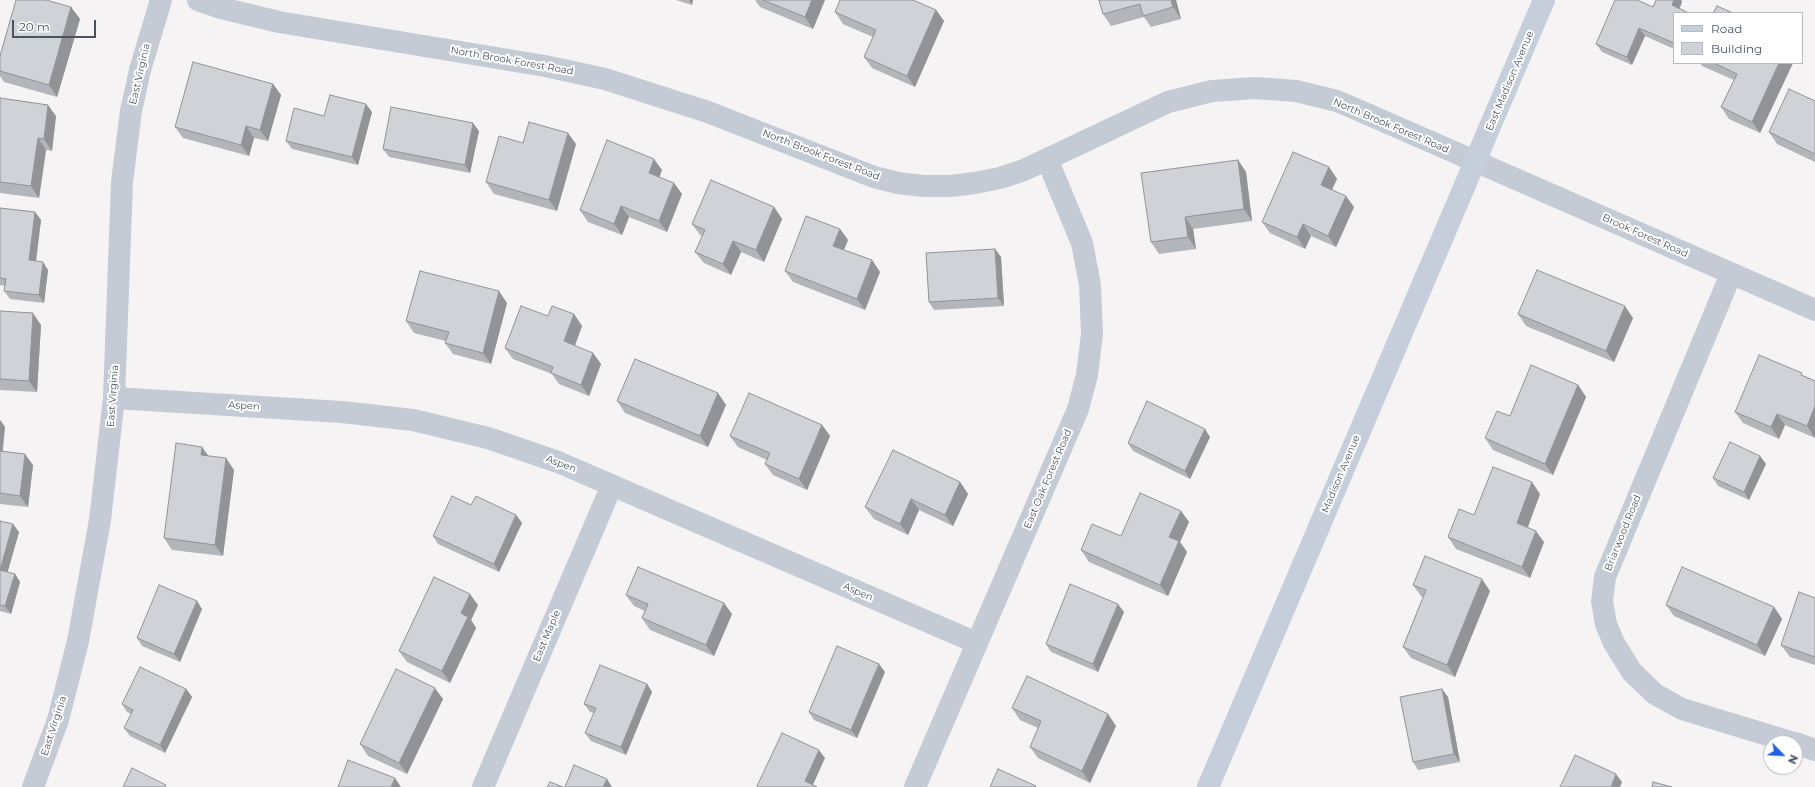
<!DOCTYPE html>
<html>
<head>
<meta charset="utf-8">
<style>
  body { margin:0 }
  #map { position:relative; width:1815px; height:787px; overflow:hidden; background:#f5f3f3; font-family:Montserrat,sans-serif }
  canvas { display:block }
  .legend { position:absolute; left:1673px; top:12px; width:130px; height:52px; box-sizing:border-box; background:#fff; border:1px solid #b7bbc0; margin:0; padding:5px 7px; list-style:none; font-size:12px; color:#4a5461 }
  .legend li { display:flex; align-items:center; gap:8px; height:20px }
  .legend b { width:20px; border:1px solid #b7bbc0 }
  .north { position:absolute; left:1763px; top:735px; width:40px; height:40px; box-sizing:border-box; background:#fff; border:1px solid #b7bbc0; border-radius:50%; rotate:114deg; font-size:11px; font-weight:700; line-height:16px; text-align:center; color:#4a5461 }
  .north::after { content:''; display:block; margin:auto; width:14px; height:18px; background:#1d5fe5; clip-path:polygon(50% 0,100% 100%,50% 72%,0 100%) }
  .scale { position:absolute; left:12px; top:20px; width:84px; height:18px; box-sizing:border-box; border:2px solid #4a5461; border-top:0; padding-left:5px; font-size:12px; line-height:14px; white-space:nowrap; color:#4a5461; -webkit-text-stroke:3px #fff; paint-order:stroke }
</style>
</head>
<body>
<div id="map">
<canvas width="1815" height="787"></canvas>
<ul class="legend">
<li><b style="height:5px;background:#c6cedb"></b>Road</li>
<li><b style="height:11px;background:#cfd2d7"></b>Building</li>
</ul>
<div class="north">N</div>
<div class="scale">20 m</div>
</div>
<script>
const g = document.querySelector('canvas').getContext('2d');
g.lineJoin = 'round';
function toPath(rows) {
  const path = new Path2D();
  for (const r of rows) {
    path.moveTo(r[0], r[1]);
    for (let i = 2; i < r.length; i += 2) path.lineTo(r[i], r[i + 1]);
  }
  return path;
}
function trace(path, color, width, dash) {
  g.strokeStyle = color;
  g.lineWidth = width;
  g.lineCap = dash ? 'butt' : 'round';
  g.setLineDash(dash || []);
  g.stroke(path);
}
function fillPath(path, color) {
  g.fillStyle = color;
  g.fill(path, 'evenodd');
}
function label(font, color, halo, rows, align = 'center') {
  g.font = font + ' Montserrat,sans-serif';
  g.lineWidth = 4;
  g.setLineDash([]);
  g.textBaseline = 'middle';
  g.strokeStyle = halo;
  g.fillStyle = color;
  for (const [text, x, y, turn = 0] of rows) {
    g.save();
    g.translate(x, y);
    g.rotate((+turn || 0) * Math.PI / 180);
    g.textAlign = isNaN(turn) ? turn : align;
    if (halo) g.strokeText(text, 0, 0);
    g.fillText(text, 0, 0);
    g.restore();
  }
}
trace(toPath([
  [198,0,221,8,279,22,545,66,605,79,708,112,874,177,898,183,923,186,950,186,975,183,1000,178,1024,170,1168,102,1212,91,1255,88,1296,91,1337,101,1358,110,1815,310],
  [1731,274,1605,577,1602,601,1606,624,1614,643,1632,672,1655,694,1682,709,1794,743],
  [114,398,342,412,413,420,488,438,558,462,977,643],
  [1795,743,1815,750],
  [33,787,58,720,78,641,100,520,114,398,122,182,131,111,140,70,161,0],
  [483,787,612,485],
  [915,787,1078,409,1087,375,1092,334,1090,285,1082,243,1047,159]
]), '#c4cbd4', 22);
trace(toPath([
  [1208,787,1544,0]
]), '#c6cedb', 22);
fillPath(toPath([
  [676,0,693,0,692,5],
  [755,0,825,0,813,29,760,7],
  [1099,0,1176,0,1181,19,1151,27,1144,17,1111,26,1103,14],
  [1656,0,1681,0,1682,2,1674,13,1674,49,1645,36,1632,65,1602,52,1596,44,1653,7],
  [71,7,80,19,57,97,4,82,0,76,0,56],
  [936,10,944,21,915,87,872,68,864,57,873,37,843,24,835,12],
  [1700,63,1793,63,1760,133,1729,119,1721,107,1734,80,1702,66],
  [273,84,281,95,268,141,254,138,249,156,183,138,175,127],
  [0,98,56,116,52,151,46,150,39,198,0,193],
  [1815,101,1815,162,1777,144,1769,132],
  [372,112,358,165,292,149,286,141,324,116],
  [479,131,470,173,389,157,383,149],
  [523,143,576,144,557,211,494,194,486,182],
  [1238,160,1246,172,1252,221,1193,229,1196,249,1159,254,1151,242],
  [1329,167,1337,179,1332,189,1354,207,1336,247,1311,236,1305,249,1270,233,1262,222],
  [662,170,659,177,674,183,682,194,667,232,629,217,622,235,588,222,580,210],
  [774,207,782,219,764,262,741,252,731,275,704,263,695,252,702,236,700,235,692,224],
  [0,208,35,212,41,220,36,261,48,270,44,303,10,299,4,291,5,286,0,285],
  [840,229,848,240,844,250,872,260,880,272,865,310,793,282,785,271],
  [995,249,1001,257,1004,306,934,310,929,302],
  [507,303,491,364,453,354,445,343,446,341,414,333,406,321],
  [0,311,41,325,37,392,0,390],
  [574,314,582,326,575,346,593,353,601,364,589,396,559,384,552,374,513,359,505,348,548,316],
  [1518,314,1633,318,1614,362,1526,326],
  [1805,376,1815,381,1815,438,1785,425,1779,439,1743,423,1735,412],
  [1578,385,1586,397,1553,475,1493,450,1485,438,1510,416],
  [617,401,726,405,708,447,625,413],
  [0,420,5,427,3,451,33,465,28,507,0,504],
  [822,425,830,436,807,490,773,475,765,464,767,460,738,447,730,436],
  [1210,437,1190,479,1133,451,1128,443],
  [1760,456,1766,464,1749,500,1718,486,1713,478],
  [234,470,223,556,172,550,164,538],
  [960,482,968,494,953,526,919,510,908,535,874,519,865,507],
  [1540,494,1528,527,1544,542,1530,578,1456,549,1448,537,1474,515],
  [471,505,516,515,522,523,499,572,438,544,433,536],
  [1181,511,1189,522,1180,542,1187,552,1168,596,1089,562,1081,550,1121,536],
  [0,521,19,532,7,572,15,574,20,582,11,614,0,611],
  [1413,585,1490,591,1455,677,1411,658,1403,647,1423,597,1421,596],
  [626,595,732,614,714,656,650,630,642,618,645,611,634,606],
  [1815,598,1815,665,1790,657,1781,645],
  [478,605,471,620,476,628,450,683,407,662,399,651],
  [1666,605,1774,607,1782,619,1765,656,1674,616],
  [202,609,180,662,142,646,137,638],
  [1124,612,1098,672,1051,652,1046,644],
  [885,672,857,738,814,720,809,712],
  [647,684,652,692,626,755,591,741,585,733,594,713,590,712,584,704],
  [186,689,192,697,165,753,130,736,124,728,131,714,127,712,122,704],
  [1448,697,1460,762,1418,770,1413,762],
  [443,699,407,774,368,756,360,744],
  [1012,708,1108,714,1116,726,1090,783,1038,758,1030,747,1038,728,1020,720]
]), '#b2b5b9');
fillPath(toPath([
  [689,0,693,0,692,5],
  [812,0,825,0,813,29,805,17],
  [1171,0,1176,0,1181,19,1173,7],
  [1674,0,1681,0,1682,2,1678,13,1672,5],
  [71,7,80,19,57,97,49,85],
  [936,10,944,21,915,87,907,76],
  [1639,28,1645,36,1632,65,1627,57],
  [1779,63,1793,63,1760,133,1752,122],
  [273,84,281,95,268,141,260,130],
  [366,104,372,112,358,165,352,157],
  [48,105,56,116,52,151,44,139],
  [473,123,479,131,470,173,465,165],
  [246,126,254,138,249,156,241,145],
  [568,133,576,144,557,211,549,200],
  [38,138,46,150,39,198,31,186],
  [654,159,662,170,657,184,649,173],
  [1238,160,1246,172,1252,221,1244,209],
  [1329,167,1337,179,1329,196,1321,185],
  [674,183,682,194,667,232,659,221],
  [1346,196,1354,207,1336,247,1328,236],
  [621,206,629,217,622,235,614,224],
  [774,207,782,219,764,262,756,250],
  [35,212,41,220,35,268,29,260],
  [1185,217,1193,229,1196,249,1188,237],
  [1303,224,1311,236,1305,249,1297,237],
  [840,229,848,240,841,257,833,246],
  [733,241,741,252,731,275,723,264],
  [995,249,1001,257,1004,306,998,298],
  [872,260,880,272,865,310,857,299],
  [43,262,48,270,44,303,39,295],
  [499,291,507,303,491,364,483,353],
  [1625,306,1633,318,1614,362,1606,351],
  [33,313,41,325,37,392,29,381],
  [574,314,582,326,572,353,564,341],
  [593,353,601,364,589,396,581,385],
  [1578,385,1586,397,1553,475,1545,464],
  [718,393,726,405,708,447,700,436],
  [1815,406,1815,438,1807,426],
  [1777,414,1785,425,1779,439,1771,427],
  [0,420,5,427,1,462,0,460],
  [822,425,830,436,807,490,799,479],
  [1205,429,1210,437,1190,479,1185,471],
  [202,447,210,458,201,455],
  [25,454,33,465,28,507,20,496],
  [1760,456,1766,464,1749,500,1744,492],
  [226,458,234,470,223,556,215,545],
  [960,482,968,494,953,526,945,515],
  [1532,482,1540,494,1525,534,1517,523],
  [911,499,919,510,908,535,900,524],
  [1181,511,1189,522,1180,542,1187,552,1168,596,1160,585,1169,537],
  [516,515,522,523,499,572,494,564],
  [13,524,19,532,6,578,0,570],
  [1536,531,1544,542,1530,578,1522,567],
  [15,574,20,582,11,614,5,606],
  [1482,579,1490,591,1455,677,1447,665],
  [470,594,478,605,471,620,476,628,450,683,442,671,461,613],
  [197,601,202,609,180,662,174,654],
  [724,603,732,614,714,656,706,645],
  [1118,604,1124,612,1098,672,1093,664],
  [1774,607,1782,619,1765,656,1757,645],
  [879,664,885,672,857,738,851,730],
  [647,684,652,692,626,755,621,747],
  [435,688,443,699,407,774,399,763],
  [186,689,192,697,165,753,160,745],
  [1442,689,1448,697,1460,762,1454,754],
  [1108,714,1116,726,1090,783,1082,771],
  [819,750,825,758,812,787,805,781],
  [1616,774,1622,782,1620,787,1611,787],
  [395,778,401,787,391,787],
  [607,779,612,787,603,787]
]), '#919396');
const building = toPath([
  [16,0,46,0,71,7,49,85,0,71,0,56,16,0],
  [763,0,812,0,805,17,763,0],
  [840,0,913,0,936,10,907,76,864,57,876,30,835,12,840,0],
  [1099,0,1171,0,1173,7,1143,16,1140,4,1103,14,1099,0],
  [1615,0,1637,0,1653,7,1656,0,1674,0,1672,5,1689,13,1674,13,1674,43,1639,28,1627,57,1596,44,1615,0],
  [1717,6,1733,13,1713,13,1717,6],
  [193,62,273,84,260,130,246,126,241,145,175,127,193,62],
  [1714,63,1779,63,1752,122,1721,107,1737,74,1714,63],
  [1789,89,1815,101,1815,154,1769,132,1789,89],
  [330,95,366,104,352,157,286,141,294,108,324,116,330,95],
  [0,98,48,105,44,139,38,138,31,186,0,182,0,98],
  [391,107,473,123,465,165,383,149,391,107],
  [529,122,568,133,549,200,486,182,499,136,523,143,529,122],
  [607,140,654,159,649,173,674,183,659,221,621,206,614,224,580,210,607,140],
  [1293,152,1329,167,1321,185,1346,196,1328,236,1303,224,1297,237,1262,222,1293,152],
  [1238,160,1244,209,1185,217,1188,237,1151,242,1141,173,1238,160],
  [711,180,774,207,756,250,733,241,723,264,695,252,705,230,692,224,711,180],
  [0,208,35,212,29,260,43,262,39,295,4,291,6,279,0,278,0,208],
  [806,216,840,229,833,246,872,260,857,299,785,271,806,216],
  [995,249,998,298,929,302,926,253,995,249],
  [1537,270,1625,306,1606,351,1518,314,1537,270],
  [420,271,499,291,483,353,445,343,449,332,406,321,420,271],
  [521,306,548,316,552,306,574,314,564,341,593,353,581,385,551,373,553,367,505,348,521,306],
  [0,311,33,313,29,381,0,379,0,311],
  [1759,355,1802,373,1801,375,1815,381,1815,406,1807,426,1777,414,1771,427,1735,412,1759,355],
  [635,359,718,393,700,436,617,401,635,359],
  [1531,365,1578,385,1545,464,1485,438,1497,411,1510,416,1531,365],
  [749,393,822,425,799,479,765,464,770,453,730,436,749,393],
  [1147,401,1205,429,1185,471,1128,443,1147,401],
  [1730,442,1760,456,1744,492,1713,478,1730,442],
  [176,443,202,447,201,455,226,458,215,545,164,538,176,443],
  [893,450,960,482,945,515,911,499,900,524,865,507,893,450],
  [0,451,25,454,20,496,0,493,0,451],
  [1493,467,1532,482,1517,523,1536,531,1522,567,1448,537,1459,509,1474,515,1493,467],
  [1140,493,1181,511,1169,537,1179,541,1160,585,1081,550,1092,524,1121,536,1140,493],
  [452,496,471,505,476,496,516,515,494,564,433,536,452,496],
  [0,521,13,524,0,570,0,521],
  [1425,556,1482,579,1447,665,1403,647,1426,590,1413,585,1425,556],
  [638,567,724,603,706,645,642,618,648,604,626,595,638,567],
  [1682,567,1774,607,1757,645,1666,605,1682,567],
  [0,570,15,574,5,606,0,605,0,570],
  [434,577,470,594,461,613,468,617,442,671,399,651,434,577],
  [1070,584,1118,604,1093,664,1046,644,1070,584],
  [159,585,197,601,174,654,137,638,159,585],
  [1799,592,1815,598,1815,657,1781,645,1799,592],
  [837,646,879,664,851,730,809,712,837,646],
  [600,665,647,684,621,747,585,733,596,708,584,704,600,665],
  [140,667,186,689,160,745,124,728,133,710,122,704,140,667],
  [396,669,435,688,399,763,360,744,396,669],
  [1027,676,1108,714,1082,771,1030,747,1041,721,1012,708,1027,676],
  [1442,689,1454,754,1413,762,1400,697,1442,689],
  [782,733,819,750,805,781,817,787,758,787,757,786,782,733],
  [1575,755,1616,774,1611,787,1560,787,1575,755],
  [348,760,395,778,391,787,338,787,348,760],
  [574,765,607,779,603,787,565,787,574,765],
  [132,768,166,785,165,787,123,787,132,768],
  [998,769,1036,786,1035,787,990,787,998,769],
  [550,782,563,787,547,787,550,782],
  [1653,782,1672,787,1652,787,1653,782]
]);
fillPath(building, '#cfd2d7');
trace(building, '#919396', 1);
label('10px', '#4a5461', '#fff', [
  ["North Brook Forest Road",512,61,10],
  ["East Virginia",140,74,-77],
  ["East Madison Avenue",1510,81,-67],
  ["North Brook Forest Road",1391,126,23],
  ["North Brook Forest Road",821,155,21],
  ["Brook Forest Road",1645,236,24],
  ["East Virginia",113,396,-86],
  ["Aspen",244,406,3],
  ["Aspen",561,464,21],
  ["Madison Avenue",1341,474,-67],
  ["East Oak Forest Road",1048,479,-67],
  ["Briarwood Road",1623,533,-68],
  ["Aspen",858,592,24],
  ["East Maple",547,636,-67],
  ["East Virginia",54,726,-72]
]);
</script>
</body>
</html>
